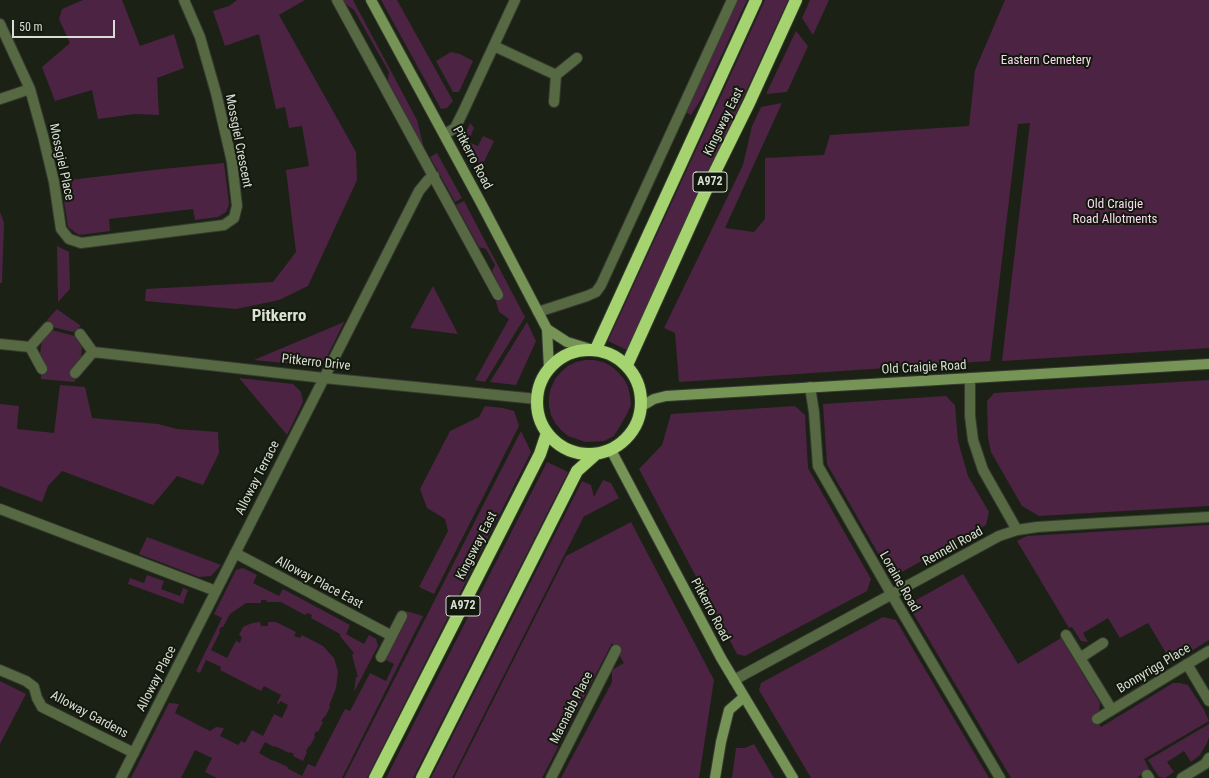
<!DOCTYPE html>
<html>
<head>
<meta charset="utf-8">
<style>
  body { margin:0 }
  #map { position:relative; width:1209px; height:778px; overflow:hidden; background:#1b2115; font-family:"Roboto Condensed",sans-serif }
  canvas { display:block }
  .scale { position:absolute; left:12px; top:20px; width:103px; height:18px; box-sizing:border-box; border:2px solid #d9ded5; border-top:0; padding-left:5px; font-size:12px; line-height:14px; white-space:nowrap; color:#d9ded5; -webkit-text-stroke:3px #12180c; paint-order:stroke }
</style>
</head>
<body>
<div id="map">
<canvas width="1209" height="778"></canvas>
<div class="scale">50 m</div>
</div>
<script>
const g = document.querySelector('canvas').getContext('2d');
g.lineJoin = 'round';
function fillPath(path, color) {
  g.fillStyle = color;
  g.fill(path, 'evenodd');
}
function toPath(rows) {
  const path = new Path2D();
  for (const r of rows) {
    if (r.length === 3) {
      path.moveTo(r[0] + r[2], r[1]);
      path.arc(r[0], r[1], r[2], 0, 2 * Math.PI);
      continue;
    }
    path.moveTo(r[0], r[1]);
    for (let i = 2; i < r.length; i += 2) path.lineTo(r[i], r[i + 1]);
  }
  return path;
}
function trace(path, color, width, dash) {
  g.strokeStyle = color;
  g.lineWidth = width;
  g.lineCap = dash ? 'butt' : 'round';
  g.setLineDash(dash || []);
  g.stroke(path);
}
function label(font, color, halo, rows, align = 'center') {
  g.font = font + ' "Roboto Condensed",sans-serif';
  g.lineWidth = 4;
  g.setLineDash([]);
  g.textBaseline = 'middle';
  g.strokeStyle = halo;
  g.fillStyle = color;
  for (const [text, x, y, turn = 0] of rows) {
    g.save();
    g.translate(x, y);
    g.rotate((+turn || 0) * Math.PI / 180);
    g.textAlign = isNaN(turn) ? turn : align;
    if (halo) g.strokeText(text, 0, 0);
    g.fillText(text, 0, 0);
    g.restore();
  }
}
fillPath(toPath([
  [83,0,122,0,140,46,174,34,184,68,157,78,159,115,135,114,98,119,92,90,55,101,42,67,70,43,59,19,62,9],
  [237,0,305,0,279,15,356,152,357,180,308,286,279,300,236,309,145,301,146,289,273,282,296,252,286,170,309,166,302,126,289,128,285,107,276,109,259,34,225,46,213,11,229,6],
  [343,0,353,0,417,120,424,148,388,81,389,72,354,10,344,3],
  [381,0,397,0,453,101,447,108,441,109],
  [737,0,747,0,703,96,691,115,685,112],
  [765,0,788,0,627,350,608,341],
  [810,0,829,0,813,35,802,18],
  [1005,0,1209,0,1209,348,1002,361,1030,123,1018,124,990,361,679,382,675,333,664,328,743,165,752,126,761,107,782,103,725,228,754,232,765,219,765,158,824,155,830,135,969,126,975,70],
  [796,31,808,46,787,92,766,94],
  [451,52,460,54,473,61,459,92,453,92,436,61],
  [470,123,474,128,468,142,478,146,483,136,494,141,481,168,464,137],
  [437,153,462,198,455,202,430,157],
  [224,163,229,204,226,212,218,217,195,220,193,209,109,219,110,231,79,235,68,227,61,181,162,169],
  [464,201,525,317,485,382,475,380,509,319,499,312,496,302,502,292,492,271,495,265,486,249,479,247,456,205],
  [0,212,4,223,2,283,0,283],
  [57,246,69,252,70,289,58,302],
  [433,286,458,334,410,328],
  [57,309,81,326,73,332,53,327,47,320],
  [344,322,326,359,314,366,254,360],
  [527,322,536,341,516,385,490,382],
  [51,330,75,336,82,347,81,358,70,370,77,378,74,382,41,379,41,372,47,367,40,353,42,341],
  [585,360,594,360,603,362,611,366,618,372,624,379,628,387,630,396,631,405,627,414,614,436,604,441,585,442,577,439,568,436,561,430,555,423,551,415,549,406,549,396,551,388,555,379,561,372,568,366,576,362],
  [239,378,293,384,301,392,303,402,287,435],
  [1209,380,1209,506,1039,516,1022,506,991,452,988,438,987,401,994,393],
  [60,385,85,387,92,418,158,424,177,429,218,432,219,453,203,485,177,476,153,505,62,471,48,486,42,502,0,486,0,404,19,406,17,429,54,433],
  [946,396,955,405,958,441,968,476,989,512,986,525,900,573,887,569,827,464,823,404],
  [485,406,503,408,514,411,519,426,434,594,419,587,448,531,445,519,427,508,420,489,450,431,479,417],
  [795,406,805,415,808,468,871,579,867,591,745,656,737,654,639,469,662,445,671,414],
  [521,431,531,452,367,778,344,778],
  [547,462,568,472,413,778,386,778],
  [603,480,611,483,619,498,585,516,584,516,452,778,431,778,582,481,591,485,594,497],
  [631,522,714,680,699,778,561,778,612,682,612,670,624,663,612,643,542,778,454,778,566,556],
  [1209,525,1209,640,1172,663,1148,623,1120,638,1108,618,1083,633,1088,642,1081,641,1072,627,1069,628,1017,541,1027,536],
  [147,537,221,565,211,576,199,577,139,554],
  [243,568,257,575,253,583,279,596,283,589,350,625,346,634,364,644,369,635,376,639,378,646,354,692,356,677,358,677,352,655,354,653,340,636,340,634,311,618,312,615,307,613,305,615,281,602,267,602,266,600,261,600,261,603,246,603,230,614,223,627,221,627,219,631,220,632,211,650,227,658,236,641,240,643,242,637,239,635,243,627,252,623,260,622,261,626,268,626,268,622,276,622,296,632,294,636,300,638,302,635,323,646,334,658,338,672,336,688,329,706,330,707,325,717,324,717,321,721,323,722,318,732,316,731,314,736,315,737,310,746,309,746,306,751,307,752,303,761,293,756,294,754,290,752,289,753,275,746,274,747,265,742,259,753,273,761,273,760,288,767,287,768,302,776,308,764,315,767,345,709,350,711,370,673,386,681,394,664,386,660,406,621,403,618,406,611,423,616,342,778,217,778,205,772,212,758,195,750,181,778,131,778,169,703,179,704,175,713,210,731,216,727,224,728,220,736,238,745,241,741,245,743,252,730,263,736,274,714,282,718,288,705,280,701,279,704,277,703,281,695,264,686,261,691,220,670,221,667,206,660,200,673,196,671,222,618,214,614,236,570],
  [963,574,1018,664,1061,638,1100,703,1099,711,1094,715,1101,727,1173,683,1180,683,1188,685,1204,710,1209,721,1144,759,1149,769,1138,777,1139,778,1011,778,913,613,916,600],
  [147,575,164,581,161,589,180,596,183,588,188,590,183,604,128,584,130,578,144,583],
  [883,617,896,620,989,778,811,778,759,690,761,683],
  [0,681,26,694,0,744],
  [1209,724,1209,737,1207,743,1200,755,1191,762,1184,751,1167,762,1174,772,1165,778,1159,777,1148,760],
  [754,744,774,778,732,778,736,748,745,748]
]), '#4d2343');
const street = toPath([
  [337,0,498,295],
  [0,24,30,89,43,136,54,182,61,229,69,239,81,243,224,225,234,218,237,206,232,162,216,93,200,37,184,0],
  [494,46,556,75,577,58],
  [0,99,30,89],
  [554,102,556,75],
  [445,134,455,128,463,112,515,0],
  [538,312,587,296,596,292,601,285,732,0],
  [0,344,30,347],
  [93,352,324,378,537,399],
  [42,369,30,347,48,327],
  [75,373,93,352,80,334],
  [970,378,970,416,973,440,983,470,1017,530],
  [810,387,814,412,818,466,892,595,1000,778],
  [0,509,216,591,419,191,428,180,434,176],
  [235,553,392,636],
  [1066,635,1112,710],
  [381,657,402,616],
  [1080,658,1103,643],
  [1187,664,1209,701],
  [0,670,26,681,34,687,37,698,42,707,134,753],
  [734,680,999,536,1017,530,1037,527,1101,523,1209,517],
  [1097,719,1209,651],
  [1147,775,1149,778],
  [121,778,216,591],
  [551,778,616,650],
  [1182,778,1205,764,1209,758]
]);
const secondary = toPath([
  [371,0,481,203,547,329,549,368],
  [547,329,567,342,590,349],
  [642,406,654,399,666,396,1209,364],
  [611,450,721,658,793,778],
  [715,778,721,742,729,710,744,697]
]);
const highway = toPath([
  [596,349,756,0],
  [589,402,52],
  [627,365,708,186,749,103,796,0],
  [375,778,540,454,547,433],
  [422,778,577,471,596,454]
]);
trace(street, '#363b30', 12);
trace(secondary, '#363b30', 12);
trace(highway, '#363b30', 14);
trace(street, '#566943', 10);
trace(secondary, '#769456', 10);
trace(highway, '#a4d370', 12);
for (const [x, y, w] of [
  [710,182,34],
  [463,606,34]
]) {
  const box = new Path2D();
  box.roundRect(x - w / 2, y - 10, w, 20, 3);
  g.fillStyle = '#12180c';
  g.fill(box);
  trace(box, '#d9ded5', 1);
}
label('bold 12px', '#d9ded5', null, [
  ["A972",710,182],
  ["A972",463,606]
]);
label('13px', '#f7d9ee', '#12180c', [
  ["Eastern Cemetery",1046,61],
  ["Old Craigie",1115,205],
  ["Road Allotments",1115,220]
]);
label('13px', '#d9ded5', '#12180c', [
  ["Kingsway East",724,122,-64],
  ["Mossgiel Crescent",238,141,79],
  ["Pitkerro Road",472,158,62],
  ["Mossgiel Place",61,162,78],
  ["Pitkerro Drive",316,363,6],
  ["Old Craigie Road",924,368,-3],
  ["Alloway Terrace",258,478,-63],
  ["Kingsway East",477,546,-63],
  ["Rennell Road",953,547,-29],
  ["Loraine Road",899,582,60],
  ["Alloway Place East",319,583,28],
  ["Pitkerro Road",710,610,62],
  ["Bonnyrigg Place",1154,669,-31],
  ["Alloway Place",157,679,-63],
  ["Macnabb Place",572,708,-63],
  ["Alloway Gardens",89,715,28]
]);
label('bold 17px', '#d9e2d1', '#12180c', [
  ["Pitkerro",279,317]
]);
</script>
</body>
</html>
